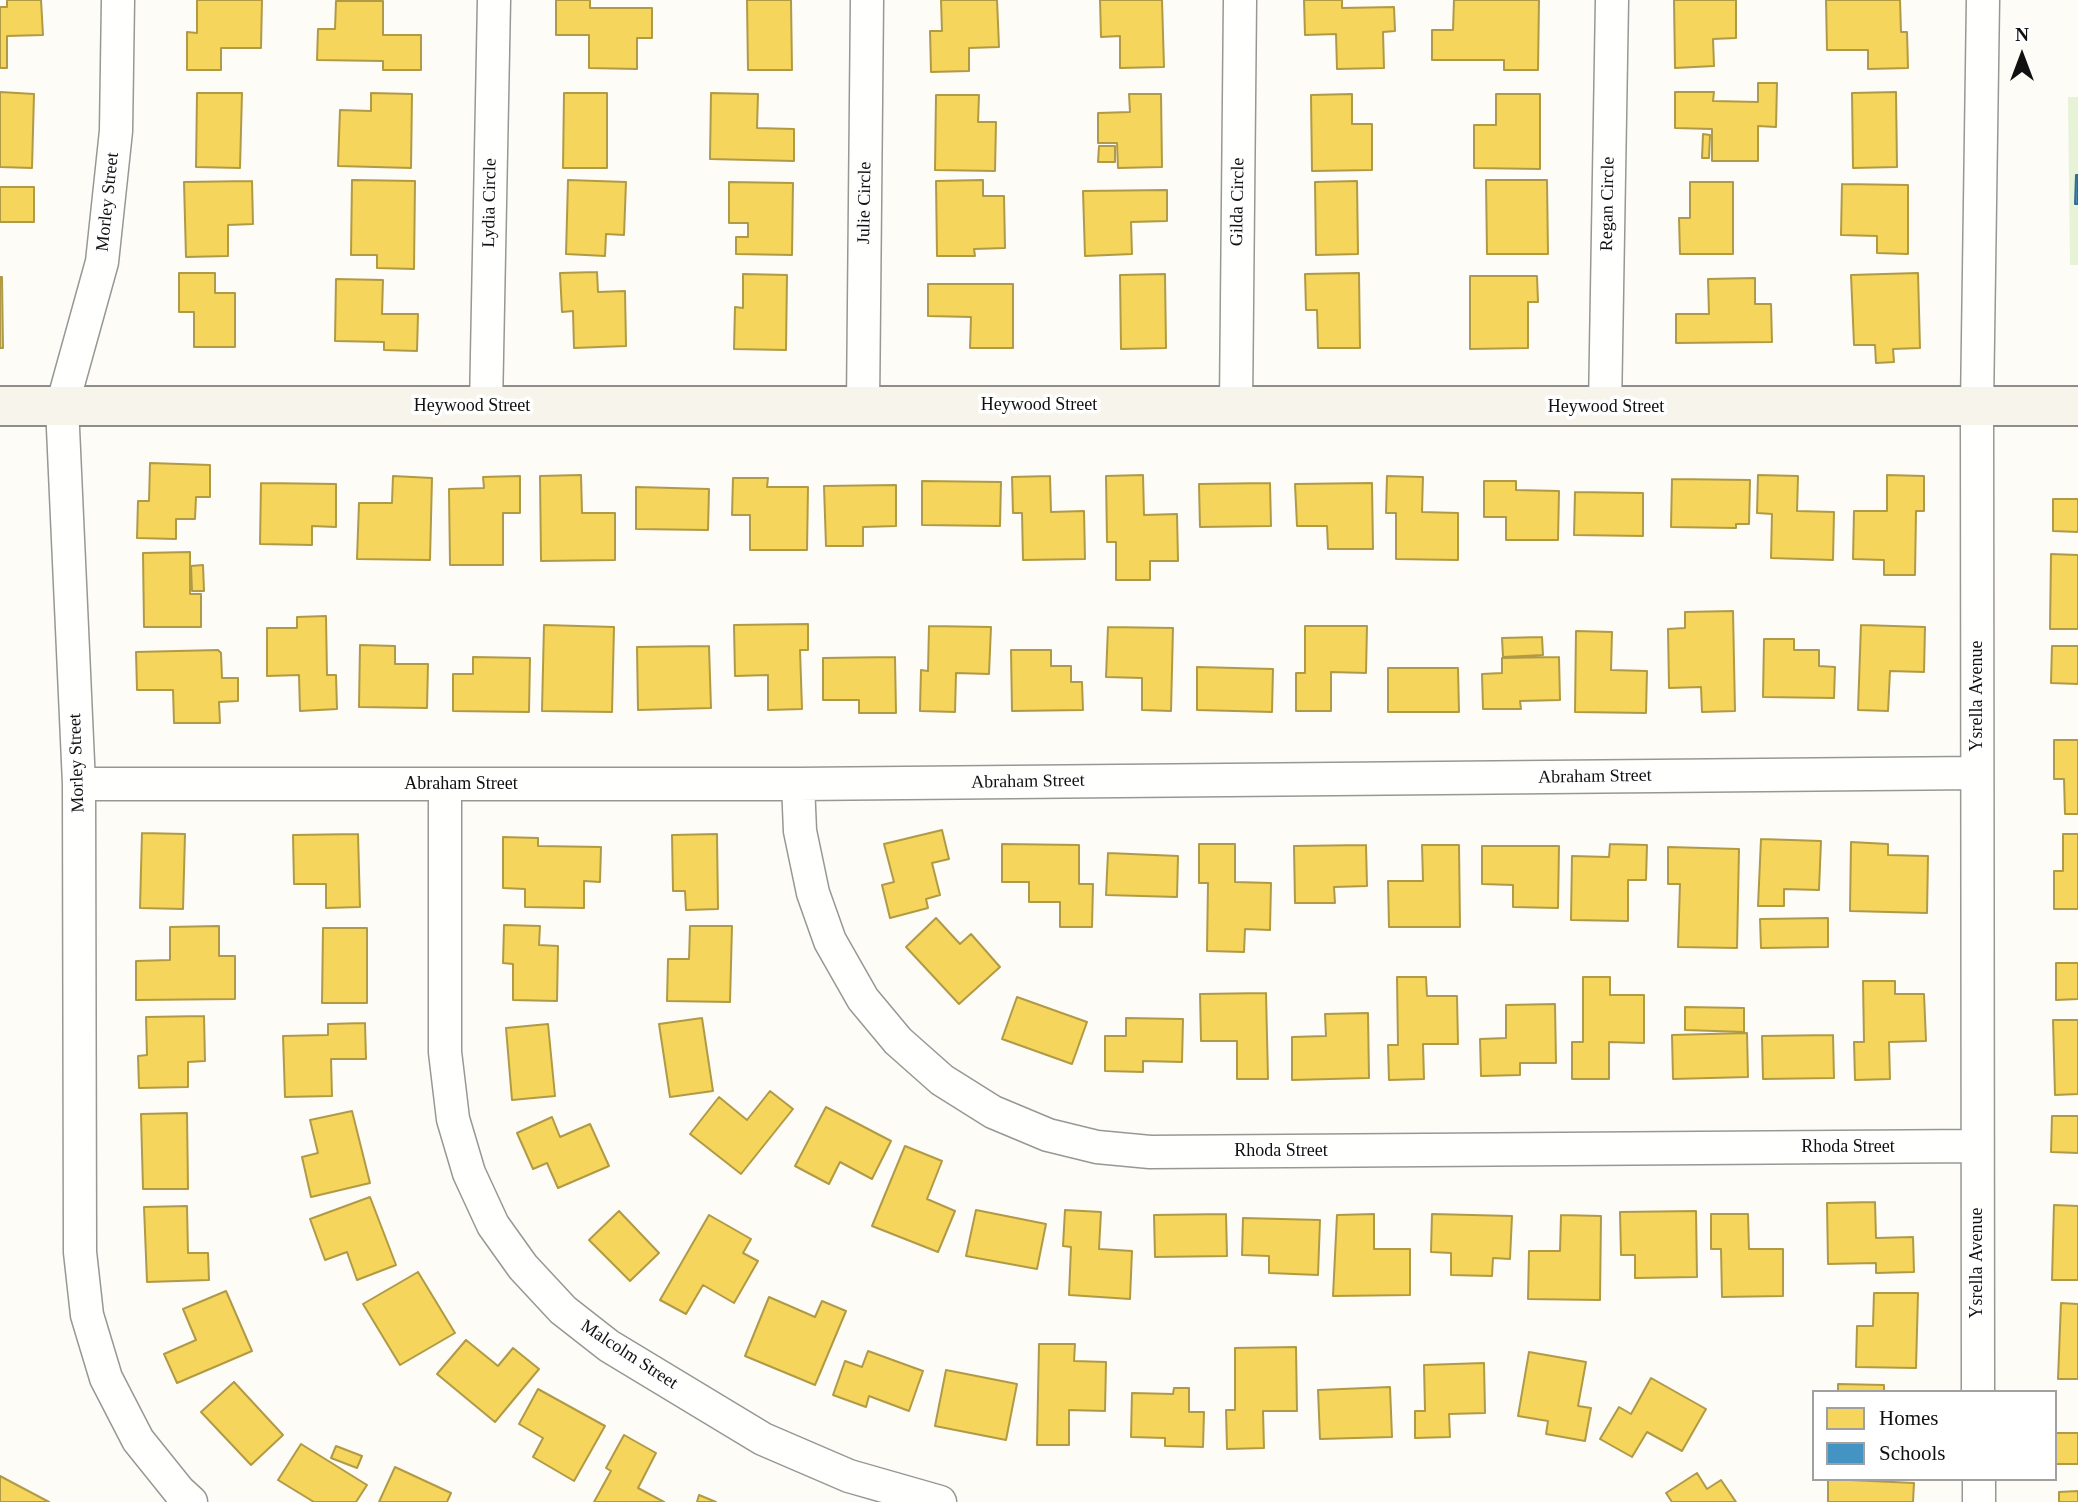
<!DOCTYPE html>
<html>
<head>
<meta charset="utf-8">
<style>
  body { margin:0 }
  #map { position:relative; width:2078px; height:1502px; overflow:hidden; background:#fdfcf7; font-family:Georgia,serif }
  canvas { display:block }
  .legend { position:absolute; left:1812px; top:1390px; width:245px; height:91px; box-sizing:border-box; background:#fff; border:2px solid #a0a0a0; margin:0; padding:9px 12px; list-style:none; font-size:21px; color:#111 }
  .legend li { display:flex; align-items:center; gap:14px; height:35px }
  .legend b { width:35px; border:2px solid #a0a0a0 }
  .north { position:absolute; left:1987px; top:21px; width:70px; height:70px; -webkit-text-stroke:5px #fff; paint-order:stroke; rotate:0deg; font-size:19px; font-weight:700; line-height:28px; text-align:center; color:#111 }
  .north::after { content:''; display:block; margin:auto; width:24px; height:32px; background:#111; clip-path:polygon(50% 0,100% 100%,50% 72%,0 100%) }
</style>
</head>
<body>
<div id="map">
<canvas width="2078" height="1502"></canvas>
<ul class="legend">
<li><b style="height:19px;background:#f6d55c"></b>Homes</li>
<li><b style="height:19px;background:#4393c3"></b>Schools</li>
</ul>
<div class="north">N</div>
</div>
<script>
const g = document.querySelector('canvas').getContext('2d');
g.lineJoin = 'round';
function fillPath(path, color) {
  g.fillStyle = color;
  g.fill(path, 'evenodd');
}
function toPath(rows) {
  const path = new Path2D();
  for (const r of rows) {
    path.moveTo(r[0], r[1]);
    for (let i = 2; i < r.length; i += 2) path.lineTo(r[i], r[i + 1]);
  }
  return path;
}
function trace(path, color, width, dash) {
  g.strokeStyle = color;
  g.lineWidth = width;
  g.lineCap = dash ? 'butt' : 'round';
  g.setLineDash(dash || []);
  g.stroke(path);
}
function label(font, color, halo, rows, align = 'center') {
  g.font = font + ' Georgia,serif';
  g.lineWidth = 7;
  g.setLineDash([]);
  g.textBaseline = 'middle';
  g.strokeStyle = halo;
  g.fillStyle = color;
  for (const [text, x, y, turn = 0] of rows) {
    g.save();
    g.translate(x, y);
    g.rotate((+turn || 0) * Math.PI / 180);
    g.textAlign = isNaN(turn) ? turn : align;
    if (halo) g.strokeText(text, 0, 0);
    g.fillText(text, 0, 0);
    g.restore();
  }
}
fillPath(toPath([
  [2068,97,2078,97,2078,265,2070,265]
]), '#e7f3d7');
const homes = toPath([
  [7,0,41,0,43,35,7,36,7,68,0,68,0,7,7,7,7,0],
  [197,0,262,0,261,48,221,48,221,70,187,70,187,32,197,33,197,0],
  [556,0,590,0,590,8,652,8,652,38,637,38,637,69,589,68,589,35,556,35,556,0],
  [747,0,791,0,792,70,748,70,747,0],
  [941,0,997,0,999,47,969,48,969,71,931,72,930,31,942,31,941,0],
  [1100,0,1162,0,1164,67,1120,68,1120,36,1101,37,1100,0],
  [1304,0,1342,0,1342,8,1394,7,1395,31,1383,32,1384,68,1337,69,1336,34,1305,35,1304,0],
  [1454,0,1539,0,1538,70,1504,70,1504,60,1432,60,1432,30,1453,30,1454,0],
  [1674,0,1736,0,1736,38,1713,39,1714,66,1675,68,1674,0],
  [1826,0,1900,0,1901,32,1907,32,1908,68,1868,69,1868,50,1827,50,1826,0],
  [336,1,383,1,383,35,421,35,421,70,383,70,383,61,317,60,318,29,335,29,336,1],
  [1758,83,1777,83,1776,127,1758,126,1758,161,1712,161,1712,129,1675,128,1675,92,1714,92,1713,101,1758,102,1758,83],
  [0,92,34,94,32,168,0,167,0,92],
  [1896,92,1897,167,1853,168,1852,93,1896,92],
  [197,93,242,93,240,168,196,167,197,93],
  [371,93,412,94,411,168,338,166,340,110,371,111,371,93],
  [564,93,607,93,607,168,563,168,564,93],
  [711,93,758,94,757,128,794,129,794,161,710,159,711,93],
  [1129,94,1161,94,1162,167,1118,168,1117,143,1098,143,1098,113,1130,112,1129,94],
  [1352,94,1352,124,1372,124,1372,170,1312,171,1311,95,1352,94],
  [1496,94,1540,94,1540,169,1474,168,1474,125,1496,125,1496,94],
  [936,95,979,95,978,122,996,122,995,171,935,170,936,95],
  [1703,134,1710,135,1709,158,1702,158,1703,134],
  [1099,146,1115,146,1115,162,1098,162,1099,146],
  [352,180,415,181,414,269,377,268,377,255,351,255,352,180],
  [568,180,626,182,624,235,606,234,605,256,566,254,568,180],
  [983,180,983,196,1004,196,1005,248,974,249,975,256,937,256,936,181,983,180],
  [1486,180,1547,180,1548,254,1487,254,1486,180],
  [252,181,253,224,228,225,228,256,186,257,184,182,252,181],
  [1357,181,1358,254,1316,255,1315,182,1357,181],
  [729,182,793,183,792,255,736,254,736,237,748,237,748,223,729,223,729,182],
  [1690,182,1733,182,1733,254,1680,254,1679,218,1690,218,1690,182],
  [1842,184,1908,185,1908,254,1877,253,1877,236,1841,235,1842,184],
  [0,187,34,187,34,222,0,222,0,187],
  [1167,190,1167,221,1131,222,1132,254,1085,256,1083,191,1167,190],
  [597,272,598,292,625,291,626,346,574,348,573,311,562,312,560,273,597,272],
  [179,273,215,273,215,293,235,293,235,347,194,347,194,312,179,312,179,273],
  [1359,273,1360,348,1318,348,1317,310,1306,310,1305,274,1359,273],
  [1918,273,1920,348,1893,349,1894,362,1876,363,1875,345,1854,345,1851,275,1918,273],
  [743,274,787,275,786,350,734,349,735,307,743,308,743,274],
  [1165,274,1166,348,1121,349,1120,275,1165,274],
  [1470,276,1537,276,1538,302,1528,302,1528,348,1470,349,1470,276],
  [0,277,2,277,3,348,0,348,0,277],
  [1755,278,1755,304,1771,304,1772,342,1676,343,1676,314,1709,314,1708,279,1755,278],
  [336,279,383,280,382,314,418,314,417,351,384,350,384,342,335,341,336,279],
  [928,284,1013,284,1013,348,970,348,971,317,928,316,928,284],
  [150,463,210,465,210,497,196,497,195,519,176,519,176,539,137,538,138,501,149,501,150,463],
  [581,475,582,513,615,513,615,560,541,561,540,476,581,475],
  [1143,475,1144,515,1177,514,1178,561,1150,561,1150,580,1116,580,1116,542,1107,542,1106,476,1143,475],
  [1758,475,1798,476,1797,511,1834,512,1833,560,1771,558,1772,514,1757,513,1758,475],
  [1887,475,1924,476,1924,511,1916,511,1915,575,1884,575,1884,560,1853,559,1854,511,1887,511,1887,475],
  [393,476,432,478,430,560,357,559,359,503,392,503,393,476],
  [520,476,520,513,503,513,503,565,450,565,449,489,484,488,483,477,520,476],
  [1050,476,1051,512,1084,511,1085,559,1023,560,1022,513,1013,513,1012,477,1050,476],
  [1387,476,1423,477,1422,512,1458,513,1458,560,1396,559,1396,513,1386,513,1387,476],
  [733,478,768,478,767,487,808,487,807,550,750,550,750,515,732,515,733,478],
  [1672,479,1750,480,1749,524,1736,524,1736,528,1671,527,1672,479],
  [922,481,1001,482,1000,526,922,525,922,481],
  [1484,481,1516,481,1516,490,1559,491,1558,540,1506,540,1506,517,1484,517,1484,481],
  [261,483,336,484,336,527,312,526,312,545,260,544,261,483],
  [1270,483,1271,526,1200,527,1199,484,1270,483],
  [1372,483,1373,549,1328,549,1327,526,1297,526,1295,484,1372,483],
  [896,485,896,526,863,527,863,546,826,546,824,486,896,485],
  [636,487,709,489,708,530,636,529,636,487],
  [1575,492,1643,493,1643,536,1574,535,1575,492],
  [2053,499,2078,499,2078,532,2053,531,2053,499],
  [190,552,190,594,201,594,201,627,144,627,143,553,190,552],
  [2051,554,2078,555,2078,629,2050,629,2051,554],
  [203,565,204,591,192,591,191,566,203,565],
  [1733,611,1735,711,1702,712,1701,687,1669,688,1668,629,1685,628,1685,612,1733,611],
  [326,616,327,675,336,675,337,709,300,711,299,675,267,676,267,628,297,628,297,617,326,616],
  [808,624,808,650,800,650,802,709,768,710,768,675,735,676,734,625,808,624],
  [544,625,614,627,612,712,542,711,544,625],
  [1861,625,1925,627,1924,672,1890,671,1888,711,1858,710,1861,625],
  [929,626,991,627,989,674,956,673,955,712,920,711,921,670,928,671,929,626],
  [1305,626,1367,626,1366,673,1331,672,1331,711,1296,711,1296,673,1305,673,1305,626],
  [1108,627,1173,628,1171,711,1142,710,1142,678,1106,677,1108,627],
  [1576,631,1612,632,1611,670,1647,671,1646,713,1575,712,1576,631],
  [1542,637,1543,655,1503,657,1502,638,1542,637],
  [1764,639,1794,639,1794,650,1819,650,1819,666,1835,667,1834,698,1763,697,1764,639],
  [360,645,395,646,395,664,428,664,427,708,359,707,360,645],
  [709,646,711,708,638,710,637,647,709,646],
  [2052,646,2078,646,2078,684,2051,683,2052,646],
  [218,650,221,653,222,678,238,678,238,701,219,702,220,723,174,723,173,690,137,690,136,652,218,650],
  [1011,650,1051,650,1051,666,1071,666,1071,682,1082,682,1083,710,1012,711,1011,650],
  [473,657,530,658,529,712,453,711,453,674,473,674,473,657],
  [895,657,896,713,859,713,859,700,823,700,823,658,895,657],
  [1559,657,1560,700,1520,701,1521,709,1483,709,1482,674,1502,673,1502,658,1559,657],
  [1197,667,1273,669,1272,712,1197,710,1197,667],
  [1388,668,1458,668,1459,712,1388,712,1388,668],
  [2054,740,2078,740,2078,814,2065,814,2064,779,2054,779,2054,740],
  [942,830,949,859,932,863,940,895,926,899,928,908,890,918,882,885,894,882,884,844,942,830],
  [142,833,185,834,183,909,140,908,142,833],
  [358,834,360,907,326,908,326,884,294,884,293,835,358,834],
  [717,834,718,909,686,910,685,891,673,891,672,835,717,834],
  [2063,834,2078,834,2078,909,2054,909,2054,871,2063,871,2063,834],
  [503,837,538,838,538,846,601,847,600,882,584,881,584,908,525,907,525,889,503,888,503,837],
  [1761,839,1821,841,1819,890,1784,889,1784,906,1758,906,1761,839],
  [1851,842,1888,844,1888,855,1928,856,1927,913,1850,911,1851,842],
  [1002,844,1079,845,1079,884,1093,884,1092,927,1060,927,1060,902,1029,902,1029,882,1002,882,1002,844],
  [1199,844,1235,844,1235,882,1271,883,1270,930,1245,929,1244,952,1207,951,1208,883,1199,883,1199,844],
  [1610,844,1647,845,1646,880,1628,880,1628,921,1571,920,1572,856,1609,857,1610,844],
  [1366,845,1367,886,1334,887,1335,903,1295,903,1294,846,1366,845],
  [1422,845,1459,845,1460,927,1389,927,1388,881,1423,881,1422,845],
  [1482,846,1559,846,1558,908,1513,907,1513,885,1482,884,1482,846],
  [1668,847,1739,849,1737,948,1678,947,1680,884,1668,884,1668,847],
  [1108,853,1178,856,1177,897,1106,895,1108,853],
  [936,918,960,944,971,934,1000,967,959,1004,906,947,936,918],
  [1828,918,1828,947,1761,948,1760,919,1828,918],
  [504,925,540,926,539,945,558,946,557,1001,513,1000,513,964,503,963,504,925],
  [219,926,219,956,235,956,235,999,136,1000,136,961,170,960,170,927,219,926],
  [690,926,732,926,730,1002,667,1001,668,959,689,959,690,926],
  [323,928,367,928,367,1003,322,1003,323,928],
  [2056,963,2078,963,2078,999,2056,1000,2056,963],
  [1397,977,1426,977,1427,996,1457,996,1458,1044,1423,1044,1424,1079,1389,1080,1388,1045,1398,1045,1397,977],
  [1583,977,1610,977,1610,995,1644,995,1644,1043,1609,1042,1609,1079,1572,1079,1572,1042,1583,1042,1583,977],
  [1863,981,1895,981,1895,994,1924,994,1926,1041,1889,1042,1890,1079,1855,1080,1854,1042,1864,1042,1863,981],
  [1266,993,1268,1079,1237,1079,1237,1041,1201,1041,1200,994,1266,993],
  [1017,997,1087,1022,1072,1064,1002,1039,1017,997],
  [1555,1004,1556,1063,1520,1063,1520,1075,1481,1076,1480,1039,1506,1038,1506,1005,1555,1004],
  [1685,1007,1744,1008,1744,1032,1685,1030,1685,1007],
  [1368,1013,1369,1078,1292,1080,1292,1037,1326,1036,1325,1014,1368,1013],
  [204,1016,205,1061,188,1062,188,1087,139,1088,138,1056,147,1055,146,1017,204,1016],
  [702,1018,713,1091,670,1097,659,1024,702,1018],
  [1126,1018,1183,1019,1182,1062,1143,1061,1143,1072,1105,1071,1105,1036,1126,1036,1126,1018],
  [2053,1020,2078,1020,2078,1094,2055,1095,2053,1020],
  [365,1023,366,1059,331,1059,332,1096,285,1097,283,1036,328,1035,328,1024,365,1023],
  [548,1024,555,1096,512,1100,506,1028,548,1024],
  [1747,1033,1748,1077,1673,1079,1672,1035,1747,1033],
  [1833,1035,1834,1078,1763,1079,1762,1036,1833,1035],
  [770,1091,793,1109,741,1174,690,1134,719,1097,747,1120,770,1091],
  [826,1107,891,1141,872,1179,840,1162,829,1184,795,1166,826,1107],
  [352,1111,370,1183,311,1197,302,1157,318,1153,310,1120,352,1111],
  [187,1113,188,1189,143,1189,141,1114,187,1113],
  [2052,1116,2078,1116,2078,1153,2051,1152,2052,1116],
  [552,1117,560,1137,590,1124,609,1166,558,1188,547,1163,533,1169,517,1133,552,1117],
  [905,1146,942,1161,927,1199,955,1211,938,1252,872,1226,905,1146],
  [370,1197,396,1265,357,1280,347,1252,325,1260,310,1219,370,1197],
  [1875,1202,1876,1238,1913,1237,1914,1272,1876,1273,1876,1263,1828,1264,1827,1203,1875,1202],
  [2054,1205,2078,1206,2078,1280,2052,1280,2054,1205],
  [187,1206,188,1253,208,1253,209,1280,147,1282,144,1207,187,1206],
  [976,1210,1046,1224,1037,1269,966,1256,976,1210],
  [1065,1210,1101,1212,1099,1249,1132,1251,1130,1299,1069,1295,1071,1247,1063,1246,1065,1210],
  [619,1211,659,1253,630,1281,589,1240,619,1211],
  [1696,1211,1697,1277,1635,1278,1635,1255,1621,1255,1620,1212,1696,1211],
  [1226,1214,1227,1256,1155,1257,1154,1215,1226,1214],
  [1374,1214,1374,1249,1410,1249,1410,1295,1333,1296,1337,1215,1374,1214],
  [1432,1214,1512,1216,1510,1259,1493,1258,1492,1276,1451,1275,1451,1253,1431,1252,1432,1214],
  [1711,1214,1748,1214,1749,1249,1783,1249,1783,1296,1722,1297,1721,1249,1711,1249,1711,1214],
  [709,1215,751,1239,743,1253,758,1261,734,1303,703,1285,686,1314,660,1300,709,1215],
  [1561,1215,1601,1216,1600,1300,1528,1299,1529,1251,1560,1251,1561,1215],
  [1243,1218,1320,1220,1318,1275,1269,1273,1269,1256,1242,1255,1243,1218],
  [418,1272,455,1333,400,1365,363,1304,418,1272],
  [226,1291,252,1351,177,1383,164,1354,196,1340,183,1309,226,1291],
  [1874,1293,1918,1293,1916,1368,1856,1367,1857,1326,1873,1326,1874,1293],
  [769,1297,815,1317,822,1301,846,1311,815,1385,745,1356,769,1297],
  [2061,1303,2078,1304,2078,1379,2058,1379,2061,1303],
  [466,1340,498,1366,513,1348,539,1369,495,1422,437,1374,466,1340],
  [1039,1344,1075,1344,1074,1361,1106,1362,1105,1411,1069,1410,1069,1445,1037,1445,1039,1344],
  [1296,1347,1297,1411,1263,1411,1264,1448,1227,1449,1226,1410,1235,1410,1235,1348,1296,1347],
  [868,1351,923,1371,909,1411,869,1396,866,1407,833,1395,845,1361,862,1367,868,1351],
  [1529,1352,1586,1362,1578,1406,1591,1408,1585,1441,1546,1434,1548,1421,1518,1416,1529,1352],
  [1484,1363,1485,1413,1449,1414,1450,1437,1415,1438,1415,1411,1425,1411,1424,1365,1484,1363],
  [946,1370,1017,1384,1006,1440,935,1426,946,1370],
  [1651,1378,1706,1409,1682,1451,1647,1432,1632,1457,1600,1439,1619,1407,1631,1414,1651,1378],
  [234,1382,283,1435,251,1465,201,1412,234,1382],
  [1838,1384,1884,1385,1884,1392,1838,1392,1838,1384],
  [1390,1387,1392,1437,1320,1439,1318,1390,1390,1387],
  [1174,1388,1189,1388,1189,1412,1204,1412,1203,1447,1165,1446,1165,1438,1131,1437,1132,1393,1173,1394,1174,1388],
  [538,1389,605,1426,574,1481,533,1457,543,1438,519,1424,538,1389],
  [2055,1433,2078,1433,2078,1464,2055,1464,2055,1433],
  [624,1435,656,1453,638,1488,664,1502,594,1502,611,1471,606,1468,624,1435],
  [301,1444,367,1485,356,1502,314,1502,278,1480,301,1444],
  [336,1446,362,1456,357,1468,331,1458,336,1446],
  [395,1467,451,1493,447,1502,379,1502,395,1467],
  [1697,1473,1707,1489,1721,1480,1736,1502,1672,1502,1666,1493,1697,1473],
  [0,1476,49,1502,0,1502,0,1476],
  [1828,1479,1914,1483,1913,1502,1828,1502,1828,1479],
  [2078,1491,2078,1502,2059,1502,2059,1492,2078,1491],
  [699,1495,716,1502,697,1502,699,1495]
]);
fillPath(homes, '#f6d55c');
trace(homes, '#b19a46', 2);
const schools = toPath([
  [2076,175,2078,175,2078,204,2075,204,2076,175]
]);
fillPath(schools, '#4393c3');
trace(schools, '#346c8e', 2);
const street = toPath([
  [118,0,116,131,102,262,62,406,79,784,80,1252,87,1315,106,1378,138,1440,179,1491,191,1502],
  [1236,404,1240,0],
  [486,406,494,0],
  [863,406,867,0],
  [1605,408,1612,0],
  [79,784,798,784,1977,773],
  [445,784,445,1052,453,1119,469,1173,493,1225,523,1267,563,1310,609,1346,763,1439,849,1476,940,1502],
  [798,784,800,831,813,893,830,941,863,999,898,1041,942,1080,993,1112,1048,1135,1097,1147,1150,1152,1976,1146],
  [1978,1392,1977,406,1983,0],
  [1979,1479,1979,1502]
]);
const secondary = toPath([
  [0,406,2078,406]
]);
trace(street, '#979795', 35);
trace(secondary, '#8e8d8b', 42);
trace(street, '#fffffe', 32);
trace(secondary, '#f6f4eb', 38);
label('18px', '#111', '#fff', [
  ["Morley Street",108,202,-84],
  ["Gilda Circle",1238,202,-89],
  ["Lydia Circle",490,203,-89],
  ["Julie Circle",865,203,-89],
  ["Regan Circle",1608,204,-89],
  ["Heywood Street",1039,405],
  ["Heywood Street",472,406],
  ["Heywood Street",1606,407],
  ["Ysrella Avenue",1977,696,-90],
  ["Morley Street",77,763,-92],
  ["Abraham Street",1595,777,-1],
  ["Abraham Street",1028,782,-1],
  ["Abraham Street",461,784],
  ["Rhoda Street",1848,1147],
  ["Rhoda Street",1281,1151],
  ["Ysrella Avenue",1977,1263,-90],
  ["Malcolm Street",629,1355,33]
]);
</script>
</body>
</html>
